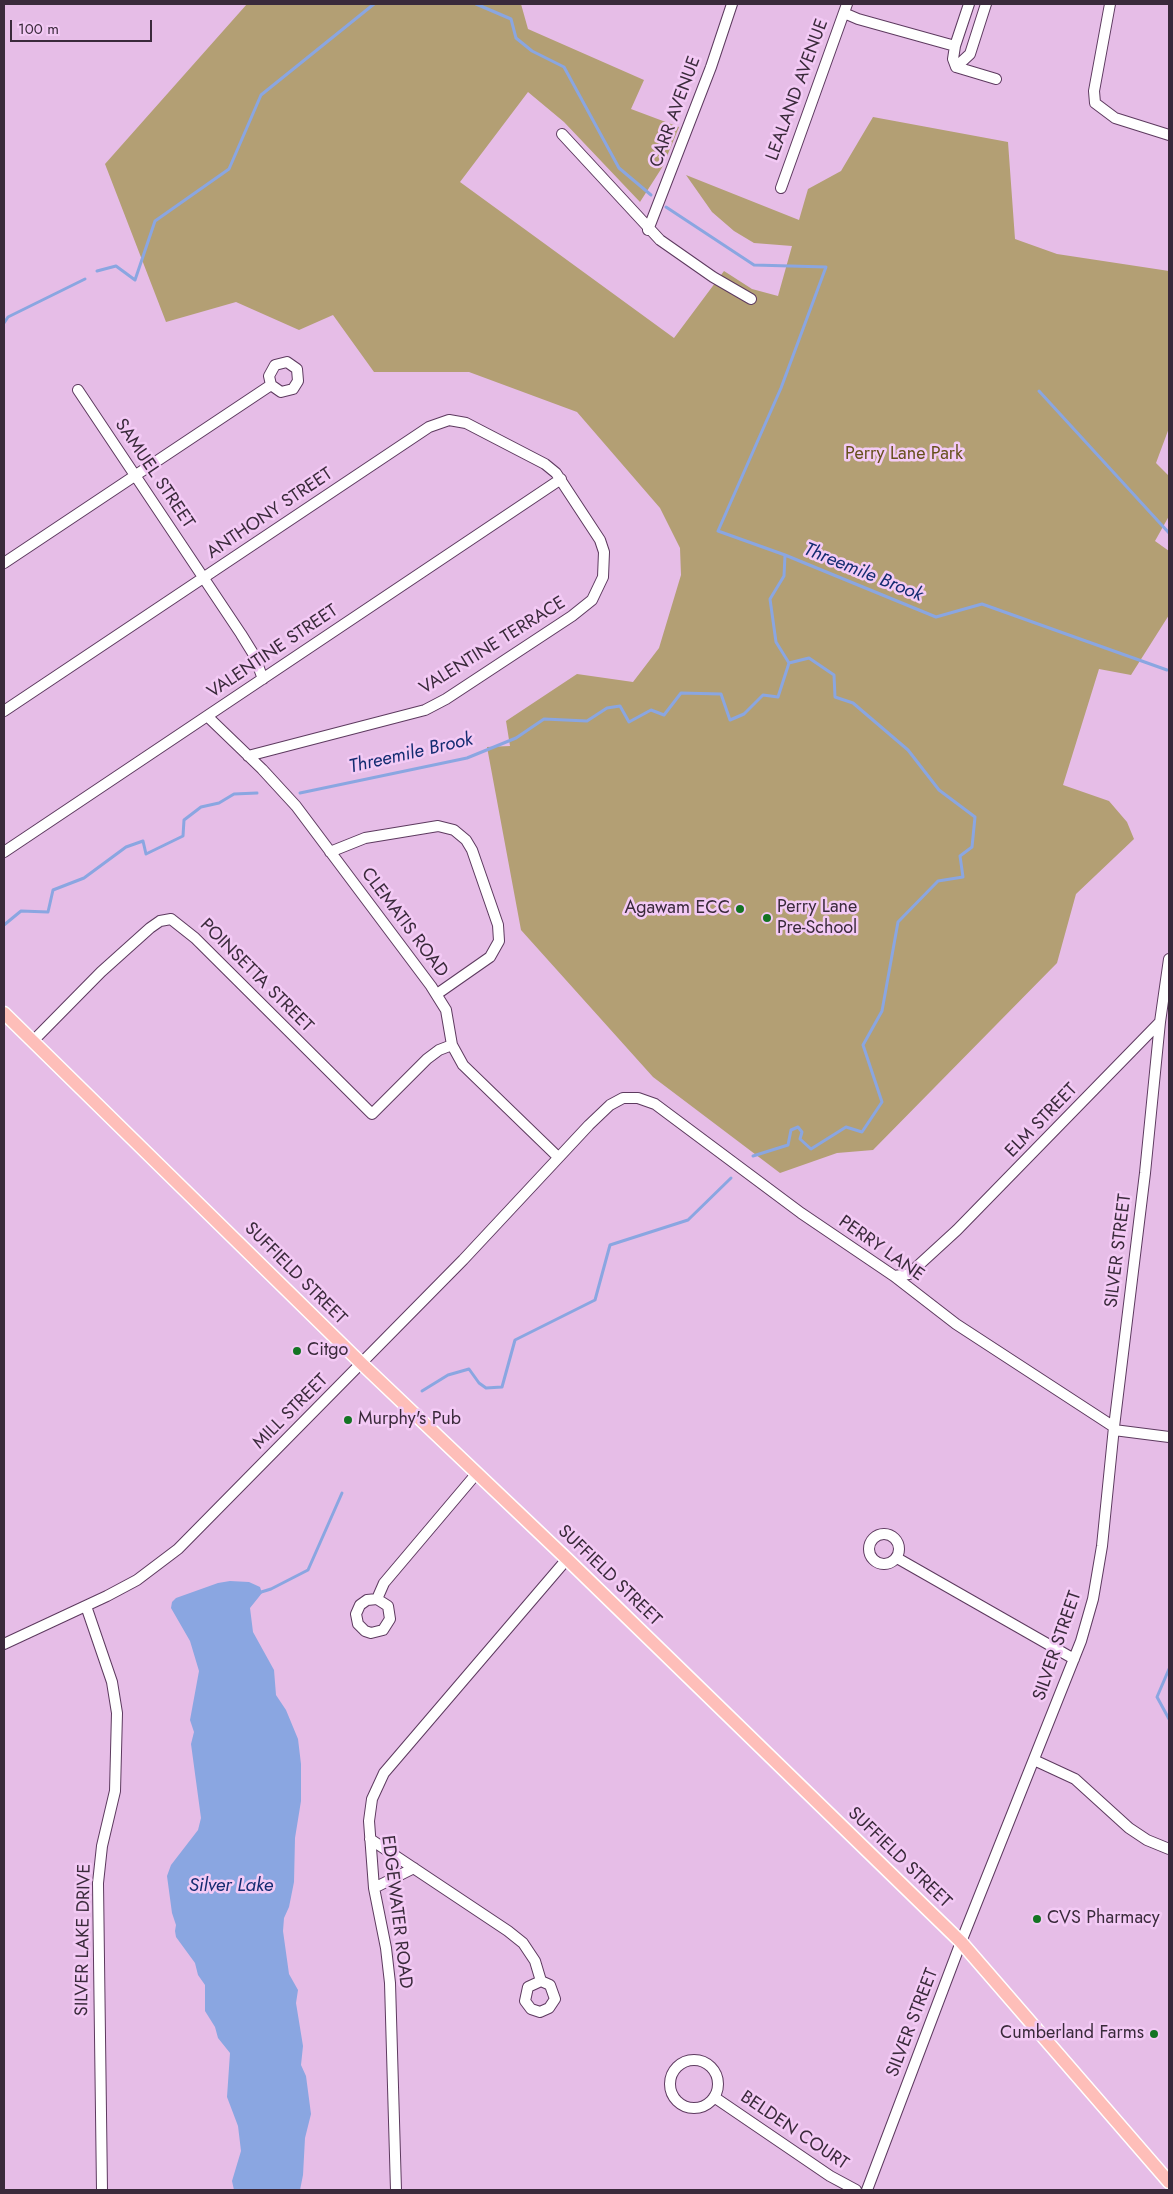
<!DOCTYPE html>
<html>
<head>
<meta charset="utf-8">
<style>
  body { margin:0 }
  #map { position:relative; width:1173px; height:2194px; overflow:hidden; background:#e6bde7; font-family:Jost,sans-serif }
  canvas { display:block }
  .frame { position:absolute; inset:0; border:5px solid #3a2a3b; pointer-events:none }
  .scale { position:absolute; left:10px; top:20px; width:142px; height:22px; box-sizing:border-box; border:2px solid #3a2a3b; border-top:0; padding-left:6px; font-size:15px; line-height:18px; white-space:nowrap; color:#3a2a3b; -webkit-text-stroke:4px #f3caf5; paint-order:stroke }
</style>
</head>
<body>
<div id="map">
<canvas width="1173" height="2194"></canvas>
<div class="frame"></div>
<div class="scale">100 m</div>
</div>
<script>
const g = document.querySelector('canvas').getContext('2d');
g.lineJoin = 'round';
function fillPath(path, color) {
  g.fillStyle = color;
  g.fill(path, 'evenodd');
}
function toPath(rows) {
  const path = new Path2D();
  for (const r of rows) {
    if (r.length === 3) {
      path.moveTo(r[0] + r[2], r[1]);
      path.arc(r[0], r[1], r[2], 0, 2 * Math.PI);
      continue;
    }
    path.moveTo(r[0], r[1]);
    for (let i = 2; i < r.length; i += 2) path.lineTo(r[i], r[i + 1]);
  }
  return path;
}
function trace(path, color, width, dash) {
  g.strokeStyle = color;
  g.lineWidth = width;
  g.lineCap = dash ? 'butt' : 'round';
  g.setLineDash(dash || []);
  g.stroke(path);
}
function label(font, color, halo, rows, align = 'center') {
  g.font = font + ' Jost,sans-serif';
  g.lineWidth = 5;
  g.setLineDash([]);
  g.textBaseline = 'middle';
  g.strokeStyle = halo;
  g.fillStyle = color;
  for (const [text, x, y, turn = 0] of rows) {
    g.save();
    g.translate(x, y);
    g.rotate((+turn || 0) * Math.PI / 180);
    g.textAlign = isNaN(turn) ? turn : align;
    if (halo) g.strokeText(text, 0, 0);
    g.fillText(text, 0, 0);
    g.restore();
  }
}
fillPath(toPath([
  [247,4,521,4,528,29,644,80,631,109,679,127,663,166,640,202,564,122,528,92,460,182,674,338,724,271,752,289,778,296,792,246,754,243,734,231,712,212,686,175,799,220,808,189,841,171,873,117,1008,142,1015,239,1057,254,1169,271,1169,428,1156,463,1169,476,1169,516,1155,541,1169,551,1169,615,1131,675,1099,669,1063,785,1109,801,1127,822,1134,839,1076,894,1057,963,873,1150,837,1153,780,1173,653,1077,521,930,487,747,510,746,506,721,577,674,633,682,659,648,681,575,680,548,660,508,577,412,469,372,374,372,333,315,299,330,236,302,166,322,105,164]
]), '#b39f74');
fillPath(toPath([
  [230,1581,249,1582,260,1587,262,1593,250,1608,253,1632,274,1670,276,1695,286,1710,298,1739,301,1764,301,1801,295,1838,294,1882,289,1907,284,1918,283,1931,289,1974,298,1990,296,2003,303,2046,301,2065,306,2076,311,2114,305,2138,303,2175,300,2190,234,2190,232,2181,241,2151,238,2126,227,2097,230,2053,218,2038,215,2027,205,2011,205,1985,198,1975,195,1963,176,1937,175,1931,176,1925,172,1913,167,1876,171,1865,198,1830,201,1818,191,1744,194,1732,190,1720,199,1671,190,1641,171,1608,172,1602,176,1598,218,1583]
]), '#8aa6e1');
trace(toPath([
  [476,4,511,19,516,38,532,51,564,67,619,168,651,195],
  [666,207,754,265,826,267,781,388,718,531,785,555],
  [97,271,116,266,135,280,155,221,229,169,261,95,374,4],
  [4,323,8,317,85,279],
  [1039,391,1169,533],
  [300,793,467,758,516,738,544,719,587,721,607,708,620,706,629,722,651,710,664,715,681,693,721,694,730,720,744,714,763,695,778,697,789,663,776,642,770,599,784,576,785,555,936,617,982,604,1167,670],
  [4,925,21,911,48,912,53,890,84,878,126,847,143,841,146,854,183,836,184,820,201,807,219,803,234,794,257,793],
  [753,1156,788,1145,791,1130,798,1127,802,1132,800,1139,811,1149,846,1127,862,1132,882,1102,863,1045,882,1011,898,922,938,881,963,877,960,856,972,847,975,817,939,790,908,750,853,703,835,697,834,675,809,658,789,663],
  [422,1391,448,1375,469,1369,479,1383,486,1388,502,1387,515,1340,595,1300,610,1245,688,1220,731,1178],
  [258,1593,271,1589,308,1570,342,1493],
  [1169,1669,1157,1697,1169,1719]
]), '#8aa6e1', 3);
const minor = toPath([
  [1110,4,1094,91,1095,103,1115,118,1169,135],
  [844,13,858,19,955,46],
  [956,67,970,54,986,4],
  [956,67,953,59,955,46,969,4],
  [956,67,996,79],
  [562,134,660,240,713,277,751,299],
  [781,188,847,4],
  [648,230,711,67,732,4],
  [78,390,241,634,254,655,263,679],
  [4,563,271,385,281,392,293,389,298,381,297,369,287,362,275,365,269,376,271,385],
  [4,711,429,427,449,420,466,423,545,464,556,473,600,540,604,552,603,577,592,600,572,616,446,699,425,710,248,756],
  [207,716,262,769,296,806,431,986,446,1010,452,1045,463,1065,558,1157],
  [4,852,561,479],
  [330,852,365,838,438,826,454,830,466,840,472,850,498,925,499,941,490,957,437,994],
  [33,1041,101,972,150,928,160,921,171,919,195,938,372,1114,427,1059,439,1050,452,1045],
  [894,1276,909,1274,957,1230,1160,1022],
  [1114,1430,1169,1437],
  [884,1549,15],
  [897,1558,1074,1659],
  [377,1599,388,1606,390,1619,383,1630,371,1633,365,1631,358,1624,356,1614,360,1605,367,1600,377,1599,384,1583,477,1473],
  [86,1606,112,1682,117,1713,115,1791,102,1846,98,1883,102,2190],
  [4,1644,107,1596,137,1580,178,1549,463,1260,589,1125,610,1105,623,1098,638,1098,655,1104,801,1213,894,1276,956,1324,1114,1427],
  [1034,1760,1075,1779,1129,1828,1147,1840,1169,1849],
  [370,1839,508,1931,523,1943,535,1961,541,1981,528,1987,525,2001,531,2009,540,2012,549,2008,555,1999,550,1985,541,1981],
  [374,1888,414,1868],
  [694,2084,24],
  [714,2097,830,2176,856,2190],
  [396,2190,390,1983,386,1948,374,1888,369,1821,372,1799,384,1773,567,1559],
  [867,2190,961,1942,1081,1641,1093,1599,1102,1546,1114,1427,1145,1173,1160,1022,1169,959]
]);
const major = toPath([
  [4,1013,362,1364,567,1559,961,1942,1169,2182]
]);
trace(minor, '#5d3a5f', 12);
trace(major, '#fff', 15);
trace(minor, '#fff', 10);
trace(major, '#febeb9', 12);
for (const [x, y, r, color] of [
  [740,909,5,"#137423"],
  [767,918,5,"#137423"],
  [297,1351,5,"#137423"],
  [348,1420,5,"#137423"],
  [1037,1919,5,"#137423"],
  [1154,2034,5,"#137423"]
]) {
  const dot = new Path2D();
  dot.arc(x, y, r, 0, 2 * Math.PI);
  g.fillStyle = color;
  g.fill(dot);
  trace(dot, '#f3caf5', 2);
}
label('18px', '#3a2a3b', '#f3caf5', [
  ["LEALAND AVENUE",798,90,-70],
  ["CARR AVENUE",676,112,-70],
  ["SAMUEL STREET",154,474,56],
  ["ANTHONY STREET",270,514,-34],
  ["VALENTINE TERRACE",493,646,-32],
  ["VALENTINE STREET",273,652,-34],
  ["CLEMATIS ROAD",404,923,53],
  ["POINSETTA STREET",256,976,45],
  ["ELM STREET",1042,1121,-46],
  ["PERRY LANE",881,1249,35],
  ["SILVER STREET",1119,1251,-83],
  ["SUFFIELD STREET",295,1274,45],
  ["MILL STREET",291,1412,-45],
  ["SUFFIELD STREET",609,1576,44],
  ["SILVER STREET",1058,1646,-71],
  ["SUFFIELD STREET",899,1858,44],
  ["EDGEWATER ROAD",396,1912,83],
  ["SILVER LAKE DRIVE",84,1940,-89],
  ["SILVER STREET",913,2023,-69],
  ["BELDEN COURT",794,2131,34]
]);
label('18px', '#66501d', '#f3caf5', [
  ["Perry Lane Park",904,455]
]);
label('18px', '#3a2a3b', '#f3caf5', [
  ["Perry Lane",777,908],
  ["Pre-School",777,929],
  ["Agawam ECC",730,909,"right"],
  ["Citgo",307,1351],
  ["Murphy's Pub",358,1420],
  ["CVS Pharmacy",1047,1919],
  ["Cumberland Farms",1144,2034,"right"]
], 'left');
label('italic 19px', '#142c71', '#f3caf5', [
  ["Threemile Brook",863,573,22],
  ["Threemile Brook",411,754,-13],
  ["Silver Lake",231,1886]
]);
</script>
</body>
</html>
